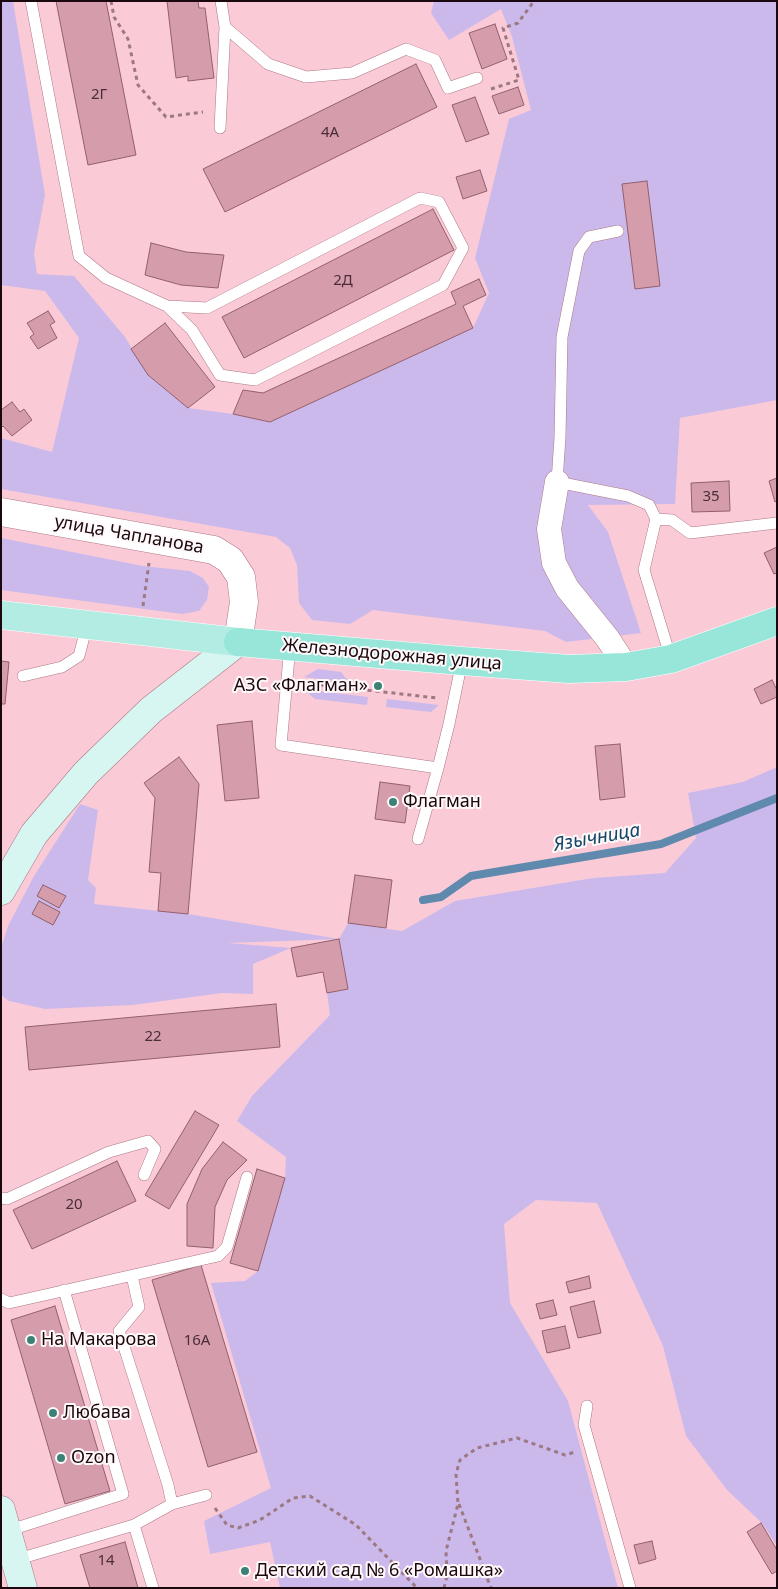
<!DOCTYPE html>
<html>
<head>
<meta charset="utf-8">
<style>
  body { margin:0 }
  #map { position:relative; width:778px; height:1589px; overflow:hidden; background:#facbd7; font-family:"Noto Sans",sans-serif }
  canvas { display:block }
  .frame { position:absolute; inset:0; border:2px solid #1b080e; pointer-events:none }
</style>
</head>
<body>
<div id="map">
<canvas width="778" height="1589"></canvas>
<div class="frame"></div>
</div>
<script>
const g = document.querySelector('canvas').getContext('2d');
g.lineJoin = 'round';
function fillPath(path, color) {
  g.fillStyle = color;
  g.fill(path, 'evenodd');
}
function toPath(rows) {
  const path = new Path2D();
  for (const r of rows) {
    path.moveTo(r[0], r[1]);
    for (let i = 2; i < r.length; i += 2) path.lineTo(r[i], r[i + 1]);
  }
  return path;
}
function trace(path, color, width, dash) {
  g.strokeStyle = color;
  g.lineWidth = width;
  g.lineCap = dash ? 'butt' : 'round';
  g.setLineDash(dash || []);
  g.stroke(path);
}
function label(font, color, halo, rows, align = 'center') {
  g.font = font + ' "Noto Sans",sans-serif';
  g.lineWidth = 4;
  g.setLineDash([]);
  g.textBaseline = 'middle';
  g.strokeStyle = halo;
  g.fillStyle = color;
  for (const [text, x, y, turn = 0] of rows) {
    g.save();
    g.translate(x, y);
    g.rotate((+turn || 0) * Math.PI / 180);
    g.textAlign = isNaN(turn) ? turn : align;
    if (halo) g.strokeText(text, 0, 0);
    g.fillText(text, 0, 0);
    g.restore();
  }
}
fillPath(toPath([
  [1,1,13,1,45,195,34,253,37,274,74,276,125,337,148,375,188,408,233,414,270,422,473,328,489,293,475,258,509,119,531,110,512,37,501,9,449,40,431,13,434,1,777,1,777,400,680,418,675,504,588,505,608,532,641,633,566,642,545,631,373,610,350,624,312,620,299,603,297,565,290,548,276,537,1,489,1,438,52,452,79,338,45,291,1,285],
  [1,538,143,566,190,571,203,578,209,587,207,600,199,611,182,614,1,590],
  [318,669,341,672,350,683,304,677],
  [303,689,368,697,367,705,315,699],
  [387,699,439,705,431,712,386,707],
  [777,767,777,1546,762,1523,727,1490,686,1436,663,1346,597,1203,536,1200,504,1224,510,1303,568,1401,618,1588,280,1588,270,1542,210,1554,204,1521,271,1488,211,1283,245,1281,258,1271,285,1178,286,1157,237,1121,252,1096,330,1015,327,993,348,989,339,939,228,943,291,948,253,964,253,994,222,993,133,1005,45,1009,9,1001,1,995,1,948,8,926,34,876,80,804,98,810,88,880,96,888,94,904,188,914,339,939,348,923,402,931,455,901,593,878,665,873,696,838,688,793,743,782]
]), '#ccb9ec');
trace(toPath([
  [423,900,441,897,471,876,661,844,777,798]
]), '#6089ae', 8);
const building = toPath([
  [56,1,106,1,136,155,88,165,56,1],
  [167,1,198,1,199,8,205,8,214,78,188,81,188,76,176,78,167,1],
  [495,24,507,59,482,69,469,33,495,24],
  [416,64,437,107,225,212,203,169,416,64],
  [518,87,524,105,499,114,492,96,518,87],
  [475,97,489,134,466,142,452,105,475,97],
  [480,170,487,191,463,199,456,177,480,170],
  [647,181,660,286,635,289,622,184,647,181],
  [433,209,454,250,244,358,222,317,433,209],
  [151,243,186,252,224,255,218,288,181,285,145,275,151,243],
  [479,279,486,295,463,306,473,328,270,422,233,414,243,390,263,393,456,304,451,292,479,279],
  [48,311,55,322,50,325,57,338,38,349,30,337,34,334,27,323,48,311],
  [165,323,215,387,188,408,148,375,131,349,165,323],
  [12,402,20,412,24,409,32,420,12,436,3,426,1,428,1,410,12,402],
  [777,478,777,501,775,502,769,481,777,478],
  [729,481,730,511,692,512,691,483,729,481],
  [777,547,777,573,774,574,764,553,777,547],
  [1,661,9,662,5,704,1,704,1,661],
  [772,680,777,690,777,697,761,704,754,689,772,680],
  [252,721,259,798,225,801,217,725,252,721],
  [620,744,625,797,600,800,595,746,620,744],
  [179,757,199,784,188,914,158,911,161,873,149,872,155,798,144,783,179,757],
  [380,782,410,786,405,823,375,819,380,782],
  [355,875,392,880,386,928,348,923,355,875],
  [43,885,66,896,59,908,37,896,43,885],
  [39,901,60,912,53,925,32,914,39,901],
  [339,939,348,989,327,993,323,972,297,977,291,948,339,939],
  [276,1004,280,1047,29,1070,25,1027,276,1004],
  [195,1111,219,1125,169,1209,145,1195,195,1111],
  [223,1142,247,1160,227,1180,215,1207,213,1248,187,1246,187,1204,202,1169,223,1142],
  [117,1161,136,1201,32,1249,13,1210,117,1161],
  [257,1169,285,1178,258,1271,230,1263,257,1169],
  [201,1265,257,1452,208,1467,152,1280,201,1265],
  [589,1276,591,1288,569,1293,566,1282,589,1276],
  [553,1300,557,1315,540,1319,536,1304,553,1300],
  [594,1301,601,1333,578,1338,570,1307,594,1301],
  [55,1306,110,1491,65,1504,11,1320,55,1306],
  [565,1326,570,1348,547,1353,542,1331,565,1326],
  [761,1523,777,1550,777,1571,772,1574,747,1532,761,1523],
  [652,1541,656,1559,639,1564,634,1545,652,1541],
  [125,1542,138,1588,90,1588,80,1555,125,1542]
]);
fillPath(building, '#d59dac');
trace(building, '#925f6c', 1);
const service = toPath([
  [31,1,79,256,106,278,167,306,192,330,220,375,255,380,443,285,463,248,439,202,420,198,207,308,167,306],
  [225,27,268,64,306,77,352,73,406,49,435,60,448,88,477,78],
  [220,128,225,27,221,1],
  [618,231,589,237,579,251,562,337,560,437,557,482,628,496,649,505,656,519,672,520,690,533,777,523],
  [656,519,644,570,671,659],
  [290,646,281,745,438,768,449,724,462,661],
  [23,676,62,667,79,656,87,625],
  [418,839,438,768],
  [1,1198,7,1199,109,1152,148,1141,155,1149,144,1175],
  [132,1276,139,1307,119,1331,168,1485,172,1504,134,1525],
  [1,1299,9,1303,218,1256,227,1247,247,1177],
  [587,1406,584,1425,630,1588],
  [172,1504,206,1495],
  [7,1531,123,1494,64,1290],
  [15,1560,134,1525,153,1588]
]);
const minor = toPath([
  [557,482,549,529,554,563,567,588,608,639,626,667]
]);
const tertiary = toPath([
  [1,512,214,550,230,560,241,577,244,602,238,642]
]);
const secondary = toPath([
  [1,891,34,834,86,773,151,710,238,642],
  [1,1510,23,1588]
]);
const primary = toPath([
  [1,615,238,642]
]);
const trunk = toPath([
  [238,642,462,661,569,669,626,667,671,659,777,621]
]);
trace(service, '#ad7885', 12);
trace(minor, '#ad7885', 25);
trace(tertiary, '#ad7885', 29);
trace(secondary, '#ad7885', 29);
trace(primary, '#fff', 29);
trace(trunk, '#fff', 29);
trace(toPath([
  [111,1,114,17,128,39,138,85,166,117,203,112],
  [491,89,519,80,503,28,518,23,534,1],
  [143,606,149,563],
  [304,683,437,698],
  [459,1504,491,1588],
  [215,1508,227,1525,238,1528,260,1520,293,1498,310,1496,356,1525,417,1588],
  [444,1588,447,1576,446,1551,458,1504,456,1474,460,1460,477,1448,517,1438,565,1455,575,1452]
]), '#9c7882', 3, [4, 4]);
trace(service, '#fff', 11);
trace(minor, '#fff', 24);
trace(tertiary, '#fff', 28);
trace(secondary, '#d8f6f1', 28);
trace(primary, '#b2ece3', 28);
trace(trunk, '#98e6da', 28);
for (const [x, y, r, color] of [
  [378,686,5,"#3c8176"],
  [393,802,5,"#3c8176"],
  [31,1340,5,"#3c8176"],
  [53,1413,5,"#3c8176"],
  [61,1458,5,"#3c8176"],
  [245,1571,5,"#3c8176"]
]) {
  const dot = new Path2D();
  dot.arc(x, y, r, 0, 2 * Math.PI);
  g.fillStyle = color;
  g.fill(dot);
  trace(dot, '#fff9fa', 2);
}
label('15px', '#4a2d36', null, [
  ["2Г",99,95],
  ["4А",330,133],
  ["2Д",343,281],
  ["35",711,497],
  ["22",153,1037],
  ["20",74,1205],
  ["16А",197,1341],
  ["14",106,1561]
]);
label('18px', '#1b080e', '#fff9fa', [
  ["улица Чапланова",129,535,10],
  ["Железнодорожная улица",392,655,5]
]);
label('18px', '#1b080e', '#fff9fa', [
  ["АЗС «Флагман»",368,686,"right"],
  ["Флагман",403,802],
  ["На Макарова",41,1340],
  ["Любава",63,1413],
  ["Ozon",71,1458],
  ["Детский сад № 6 «Ромашка»",255,1571]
], 'left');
label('italic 19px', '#134768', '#fff9fa', [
  ["Язычница",597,838,-10]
]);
</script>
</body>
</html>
